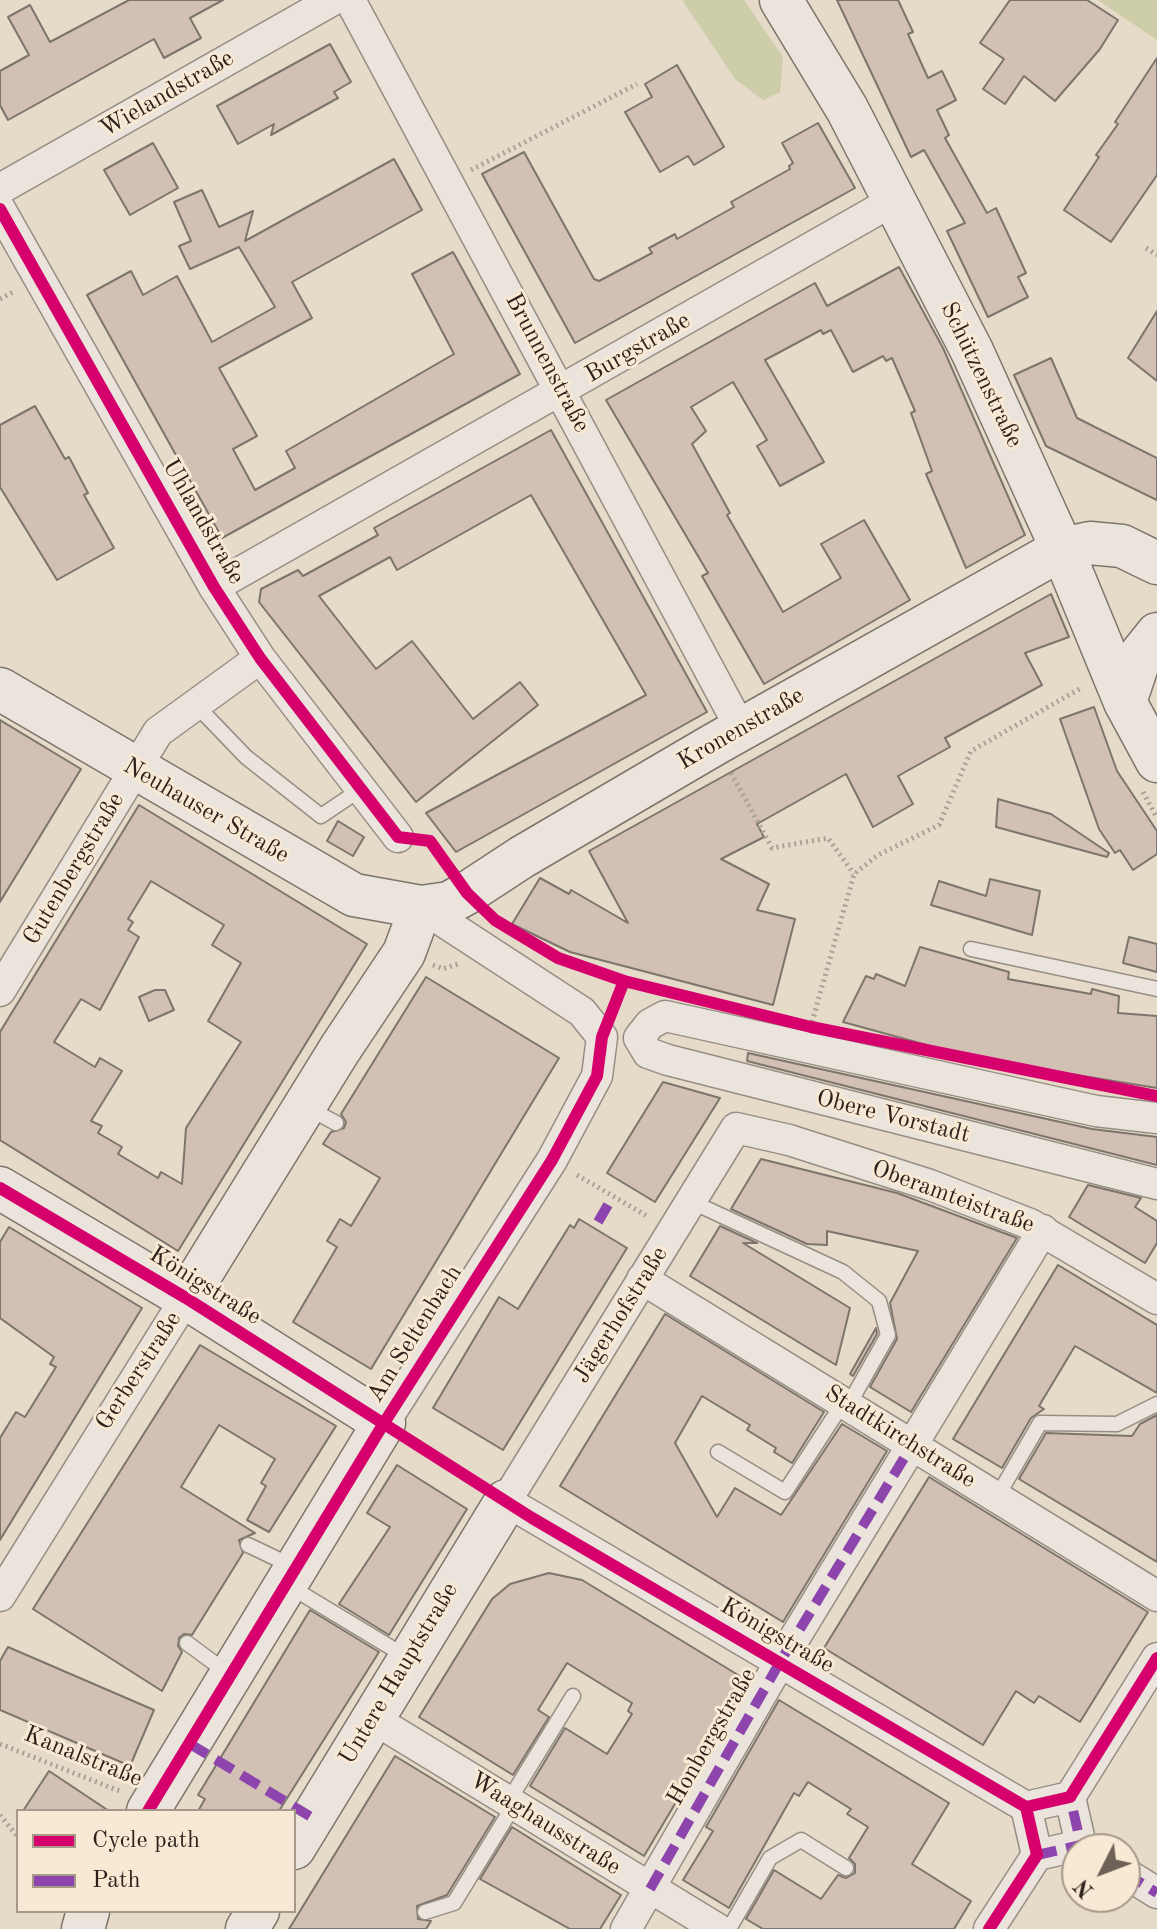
<!DOCTYPE html>
<html>
<head>
<meta charset="utf-8">
<style>
  body { margin:0 }
  #map { position:relative; width:1157px; height:1929px; overflow:hidden; background:#e6dac8; font-family:"Old Standard TT",serif }
  canvas { display:block }
  .legend { position:absolute; left:16px; top:1809px; width:280px; height:104px; box-sizing:border-box; background:#f7e9d3; border:2px solid #a69989; margin:0; padding:10px 14px; list-style:none; font-size:24px; color:#2d211b }
  .legend li { display:flex; align-items:center; gap:16px; height:40px }
  .legend b { width:40px; border:2px solid #a69989 }
  .north { position:absolute; left:1061px; top:1833px; width:80px; height:80px; box-sizing:border-box; background:#f7e9d3; border:2px solid #a69989; border-radius:50%; rotate:228deg; font-size:22px; font-weight:700; line-height:32px; text-align:center; color:#2d211b }
  .north::after { content:''; display:block; margin:auto; width:28px; height:36px; background:#6e6258; clip-path:polygon(50% 0,100% 100%,50% 72%,0 100%) }
</style>
</head>
<body>
<div id="map">
<canvas width="1157" height="1929"></canvas>
<ul class="legend">
<li><b style="height:10px;background:#d6006c"></b>Cycle path</li>
<li><b style="height:10px;background:#8e44ad"></b>Path</li>
</ul>
<div class="north">N</div>
</div>
<script>
const g = document.querySelector('canvas').getContext('2d');
g.lineJoin = 'round';
function fillPath(path, color) {
  g.fillStyle = color;
  g.fill(path, 'evenodd');
}
function toPath(rows) {
  const path = new Path2D();
  for (const r of rows) {
    path.moveTo(r[0], r[1]);
    for (let i = 2; i < r.length; i += 2) path.lineTo(r[i], r[i + 1]);
  }
  return path;
}
function trace(path, color, width, dash) {
  g.strokeStyle = color;
  g.lineWidth = width;
  g.lineCap = dash ? 'butt' : 'round';
  g.setLineDash(dash || []);
  g.stroke(path);
}
function label(font, color, halo, rows, align = 'center') {
  g.font = font + ' "Old Standard TT",serif';
  g.lineWidth = 6;
  g.setLineDash([]);
  g.textBaseline = 'middle';
  g.strokeStyle = halo;
  g.fillStyle = color;
  for (const [text, x, y, turn = 0] of rows) {
    g.save();
    g.translate(x, y);
    g.rotate((+turn || 0) * Math.PI / 180);
    g.textAlign = isNaN(turn) ? turn : align;
    if (halo) g.strokeText(text, 0, 0);
    g.fillText(text, 0, 0);
    g.restore();
  }
}
fillPath(toPath([
  [682,0,744,0,783,57,780,92,763,100,735,79],
  [1098,0,1157,0,1157,40]
]), '#cdcdaa');
const building = toPath([
  [129,0,223,0,190,18,201,38,164,58,154,39,8,120,0,105,0,71,29,55,8,17,30,5,50,42,129,0],
  [837,0,898,0,913,32,908,34,928,78,942,71,956,100,937,110,949,135,945,138,987,213,996,208,1026,273,1018,277,1028,297,988,317,947,231,965,223,924,150,911,157,837,0],
  [1010,0,1087,0,1118,20,1100,49,1055,101,1024,76,1005,104,983,89,1004,59,980,43,1010,0],
  [330,44,351,82,334,92,338,98,271,135,274,124,238,144,217,106,330,44],
  [1157,58,1157,175,1111,242,1064,210,1099,157,1096,155,1118,124,1115,122,1157,58],
  [677,65,724,147,694,165,688,156,660,172,625,112,652,97,645,84,677,65],
  [818,123,855,188,575,343,482,174,524,152,594,279,599,281,652,253,649,248,675,234,677,239,734,207,731,202,790,169,789,166,793,163,782,143,818,123],
  [153,143,178,188,130,215,104,170,153,143],
  [394,159,422,210,292,282,312,318,219,368,257,436,233,449,255,490,295,468,286,451,454,354,412,274,453,252,520,374,222,538,87,295,131,271,143,295,177,276,212,342,275,307,239,247,190,269,179,246,191,241,174,202,202,190,219,227,253,211,245,241,394,159],
  [899,267,943,348,1025,535,966,568,926,474,932,471,911,413,915,411,892,358,886,361,883,356,853,372,831,330,823,334,821,330,765,360,824,462,780,486,757,446,767,440,733,382,691,407,706,431,692,444,730,513,727,515,783,612,841,578,821,544,864,520,910,600,764,684,702,576,708,573,606,400,815,283,827,306,899,267],
  [1157,311,1157,381,1128,358,1157,311],
  [1051,358,1077,418,1157,458,1157,500,1046,446,1014,375,1051,358],
  [35,406,65,459,69,457,88,493,84,495,114,548,57,580,0,487,0,425,35,406],
  [551,430,707,712,456,852,426,813,646,695,531,495,397,570,390,557,319,596,376,669,412,641,473,719,520,682,538,705,416,802,259,602,261,589,298,570,303,576,378,535,374,528,551,430],
  [1051,594,1069,637,1025,653,1042,685,945,738,950,747,898,776,913,804,873,827,846,774,757,824,764,837,721,859,769,884,757,910,795,919,773,1005,570,952,512,924,540,878,569,894,571,890,628,923,589,851,1051,594],
  [1094,707,1117,771,1157,831,1157,854,1133,870,1120,850,1115,853,1099,829,1060,719,1094,707],
  [0,720,81,769,0,902,0,720],
  [998,799,1051,814,1109,853,1107,857,996,827,998,799],
  [139,805,367,944,178,1251,0,1140,0,1032,139,805],
  [151,881,224,925,212,945,241,963,208,1021,241,1042,186,1128,182,1184,161,1172,158,1178,118,1154,122,1147,98,1133,102,1126,91,1121,122,1071,100,1058,95,1067,54,1042,81,999,100,1010,139,937,128,930,133,922,128,919,151,881],
  [338,821,364,837,353,856,327,841,338,821],
  [990,879,1040,891,1032,935,931,905,939,881,986,896,990,879],
  [1129,937,1157,944,1157,972,1123,963,1129,937],
  [920,947,1009,972,1008,979,1091,994,1092,989,1119,996,1118,1013,1157,1016,1157,1088,978,1059,843,1022,866,976,874,979,876,974,905,986,920,947],
  [426,977,559,1058,371,1369,293,1322,337,1247,327,1241,340,1219,351,1226,380,1178,323,1144,331,1132,344,1128,346,1122,341,1114,426,977],
  [155,990,165,990,174,1010,149,1021,139,997,155,990],
  [748,1053,1092,1129,1157,1137,1157,1165,747,1061,748,1053],
  [663,1082,720,1098,655,1202,607,1173,663,1082],
  [761,1159,897,1193,1017,1238,911,1412,870,1387,897,1339,890,1303,918,1251,827,1231,827,1245,807,1244,731,1209,761,1159],
  [1088,1185,1141,1198,1135,1207,1157,1221,1157,1243,1145,1263,1069,1217,1088,1185],
  [579,1219,627,1248,503,1450,433,1408,499,1297,518,1309,570,1225,574,1228,579,1219],
  [720,1226,757,1243,743,1243,850,1308,836,1365,690,1276,720,1226],
  [9,1227,142,1308,0,1540,0,1438,16,1412,25,1417,56,1367,50,1364,54,1357,0,1318,0,1242,9,1227],
  [1058,1265,1157,1325,1157,1393,1075,1346,1039,1406,1044,1409,1031,1418,1002,1468,953,1439,1058,1265],
  [665,1314,824,1412,792,1463,774,1452,776,1448,747,1430,750,1425,702,1396,675,1443,717,1517,735,1488,781,1515,842,1424,887,1451,783,1622,560,1486,665,1314],
  [876,1328,877,1334,853,1376,850,1374,876,1328],
  [200,1345,336,1426,269,1532,247,1520,266,1486,261,1483,275,1459,219,1425,181,1487,255,1533,239,1540,243,1553,192,1635,184,1634,179,1638,178,1646,182,1652,162,1691,33,1609,200,1345],
  [1157,1415,1157,1562,1019,1479,1046,1433,1132,1436,1140,1424,1157,1415],
  [397,1465,467,1509,389,1635,339,1604,390,1527,367,1513,397,1465],
  [929,1477,1148,1612,1080,1722,1039,1696,1034,1703,1016,1691,983,1745,824,1648,929,1477],
  [549,1573,582,1580,748,1681,644,1856,530,1786,565,1728,607,1754,632,1714,628,1711,632,1703,567,1663,538,1710,549,1717,513,1775,419,1717,492,1599,510,1584,549,1573],
  [310,1610,379,1652,279,1811,198,1811,205,1799,198,1795,310,1610],
  [8,1647,154,1710,130,1766,0,1710,0,1661,8,1647],
  [779,1700,949,1803,912,1864,971,1901,954,1929,763,1929,746,1919,774,1870,821,1899,838,1875,846,1878,855,1873,855,1864,849,1858,868,1827,847,1814,851,1809,808,1782,799,1796,794,1793,729,1908,683,1880,713,1831,706,1827,779,1700],
  [395,1756,495,1817,447,1895,417,1906,418,1919,431,1921,426,1929,289,1929,395,1756],
  [49,1771,109,1811,23,1811,49,1771],
  [512,1827,621,1895,600,1929,570,1929,480,1879,512,1827]
]);
fillPath(building, '#d1c0b3');
trace(building, '#7d756c', 2);
const lane = toPath([
  [195,704,246,757,321,816,361,789],
  [971,949,1157,989],
  [308,1108,336,1123],
  [690,1201,843,1272,879,1301,888,1335,848,1406],
  [718,1452,785,1492,843,1403],
  [997,1497,1040,1423,1117,1424,1157,1404],
  [248,1545,292,1566],
  [289,1586,405,1656],
  [187,1643,229,1674],
  [508,1802,573,1696],
  [425,1912,454,1903,514,1805],
  [729,1929,770,1858,801,1840,846,1868]
]);
const street = toPath([
  [350,0,741,729],
  [0,189,333,0],
  [0,209,214,587,260,658,398,837],
  [214,587,893,201],
  [421,907,582,1012,602,1037],
  [0,991,158,732,260,658],
  [639,1038,648,1053,668,1060,1157,1184],
  [639,1038,650,1024,665,1016,1096,1111,1157,1118],
  [642,1279,1157,1596],
  [384,1423,552,1160,597,1076,602,1037],
  [0,1596,186,1298],
  [372,1718,718,1929],
  [1026,1807,506,1501,736,1128,789,1140,930,1185,1030,1224,1157,1299],
  [1026,1807,1070,1797,1157,1658],
  [1037,1855,1081,1845,1070,1797],
  [1125,1873,1157,1893],
  [626,1929,780,1662,1043,1230],
  [989,1929,1037,1855,1026,1807]
]);
const secondary = toPath([
  [781,0,847,109,972,351,1062,549,1125,702,1157,761],
  [0,689,354,895,421,907,449,903,467,893,522,857,715,744,1062,549,1090,543,1122,546,1157,563],
  [1125,702,1141,654,1157,634],
  [0,1188,186,1298,384,1423,148,1811],
  [186,1298,340,1049,404,953,421,907],
  [294,1848,506,1501],
  [83,1929,88,1911],
  [247,1929,258,1911]
]);
trace(lane, '#968e84', 17);
trace(street, '#968e84', 33);
trace(secondary, '#7d756c', 45);
trace(toPath([
  [471,170,637,84],
  [1146,248,1157,255],
  [0,299,13,292],
  [731,773,772,848,828,838,854,874],
  [1143,792,1157,818],
  [433,965,443,969,458,964],
  [812,1022,854,874,878,855,939,825,971,751,1083,687],
  [577,1175,647,1216],
  [0,1744,122,1792],
  [0,1815,18,1837]
]), '#a8a29a', 5, [2, 4]);
trace(lane, '#eae4dc', 14);
trace(street, '#eae4dc', 30);
trace(secondary, '#eae4dc', 42);
trace(toPath([
  [598,1222,613,1196],
  [190,1744,311,1817],
  [1037,1855,1081,1845,1070,1797],
  [1125,1873,1157,1893],
  [650,1889,780,1662,912,1445]
]), '#8e44ad', 10, [20, 10]);
trace(toPath([
  [0,209,214,587,260,658,398,837,430,841,467,893,495,920,558,958,624,981,811,1027,1157,1096],
  [0,1188,186,1298,532,1518,1026,1807],
  [1026,1807,1070,1797,1157,1658],
  [148,1811,384,1423,552,1160,597,1076,602,1037,624,981],
  [989,1929,1037,1855,1026,1807]
]), '#d6006c', 12);
label('24px', '#2d211b', '#f7e9d3', [
  ["Wielandstraße",167,94,-30],
  ["Burgstraße",638,348,-30],
  ["Brunnenstraße",547,363,62],
  ["Schützenstraße",981,375,64],
  ["Uhlandstraße",203,522,60],
  ["Kronenstraße",741,729,-30],
  ["Neuhauser Straße",206,811,30],
  ["Gutenbergstraße",74,869,-59],
  ["Obere Vorstadt",893,1117,14],
  ["Oberamteistraße",953,1197,20],
  ["Königstraße",205,1286,32],
  ["Jägerhofstraße",621,1315,-58],
  ["Am Seltenbach",415,1334,-58],
  ["Gerberstraße",139,1371,-57],
  ["Stadtkirchstraße",900,1437,32],
  ["Königstraße",777,1636,30],
  ["Untere Hauptstraße",399,1674,-59],
  ["Honbergstraße",712,1737,-60],
  ["Kanalstraße",83,1757,22],
  ["Waaghausstraße",545,1824,32]
]);
</script>
</body>
</html>
